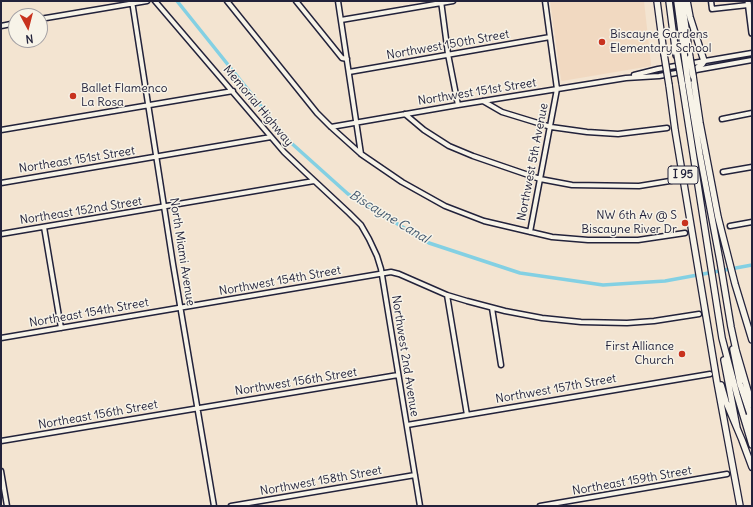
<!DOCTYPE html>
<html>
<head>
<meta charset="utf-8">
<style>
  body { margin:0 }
  #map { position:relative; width:753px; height:507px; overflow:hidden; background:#f3e4d1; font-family:Delius,sans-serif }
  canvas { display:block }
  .frame { position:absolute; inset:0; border:2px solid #22223b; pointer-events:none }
  .north { position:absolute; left:8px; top:8px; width:40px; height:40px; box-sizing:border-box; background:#f7f3e8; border:1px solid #a29fa3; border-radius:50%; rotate:173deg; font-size:11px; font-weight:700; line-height:16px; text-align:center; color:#22223b }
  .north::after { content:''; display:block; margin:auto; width:14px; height:18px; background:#c8321e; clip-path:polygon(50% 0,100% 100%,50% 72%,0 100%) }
</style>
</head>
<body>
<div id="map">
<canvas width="753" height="507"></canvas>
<div class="frame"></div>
<div class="north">N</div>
</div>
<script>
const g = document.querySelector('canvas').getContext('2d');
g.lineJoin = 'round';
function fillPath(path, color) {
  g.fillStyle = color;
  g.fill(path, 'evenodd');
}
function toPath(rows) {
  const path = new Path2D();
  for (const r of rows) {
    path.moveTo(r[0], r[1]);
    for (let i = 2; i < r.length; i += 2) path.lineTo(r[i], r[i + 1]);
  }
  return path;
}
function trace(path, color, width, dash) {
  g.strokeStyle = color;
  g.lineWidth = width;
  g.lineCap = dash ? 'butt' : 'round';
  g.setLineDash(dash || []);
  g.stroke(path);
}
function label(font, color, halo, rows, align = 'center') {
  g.font = font + ' Delius,sans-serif';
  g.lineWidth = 3;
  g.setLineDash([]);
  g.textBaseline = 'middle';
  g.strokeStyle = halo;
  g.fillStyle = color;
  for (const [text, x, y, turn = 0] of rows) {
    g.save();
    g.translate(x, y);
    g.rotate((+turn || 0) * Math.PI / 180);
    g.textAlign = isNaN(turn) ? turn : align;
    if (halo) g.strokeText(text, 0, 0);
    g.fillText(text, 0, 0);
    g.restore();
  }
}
fillPath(toPath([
  [550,1,644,1,651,64,651,66,562,81,561,80]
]), '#f1d9c1');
trace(toPath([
  [177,1,289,141,348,194,429,243,520,273,603,285,665,281,752,265]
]), '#83d0e3', 3.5);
const minor = toPath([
  [132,1,173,264,214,506],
  [155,1,284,152,306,173,349,213,361,225,369,239,377,256,381,269,420,506],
  [227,1,317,113,331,127,361,154,402,182,445,206,484,221,552,237,588,240,638,240,685,233],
  [296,1,342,58,347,59],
  [338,1,361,154],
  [441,1,448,54,458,105],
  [711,1,712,9,748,5],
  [40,19,147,1],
  [341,20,453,1],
  [1,26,16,23],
  [696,70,752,60],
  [349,72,550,37],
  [634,75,658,69,752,53],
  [483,101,502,112,551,127,587,132,618,134,667,128],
  [405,114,424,130,449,146,473,156,540,179,572,185,639,186,676,180],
  [722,119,752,113],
  [331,127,458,105,626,78,659,76,682,72],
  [1,130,233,91],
  [723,172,752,167],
  [1,183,271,137],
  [730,226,752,222],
  [44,227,61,328],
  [530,232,557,89,545,1],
  [1,234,314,181],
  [447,295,467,415],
  [492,308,501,365],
  [1,338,391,272,399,274,447,295,467,301,505,311,542,318,581,322,627,323,654,321,699,314],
  [407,425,710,374],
  [1,441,398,375],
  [1,471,7,506],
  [231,506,415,475],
  [540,506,727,474]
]);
const major = toPath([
  [748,1,752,33]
]);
const highway = toPath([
  [657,1,664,54],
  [669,1,676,55],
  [677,1,684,53],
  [682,1,690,58],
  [687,1,690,17,704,61,702,64,695,70],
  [693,76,700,123,718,217,735,284,752,340],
  [688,82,700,155,720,261,731,327,736,350,752,405],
  [682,83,722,338,737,395,752,445],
  [669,85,675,130,717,382,740,506],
  [733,349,740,384,752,420],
  [724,360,737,428],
  [721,385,726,402,742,440,752,467],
  [748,417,752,430]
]);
trace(minor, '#22223b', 7);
trace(major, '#22223b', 8);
trace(highway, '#22223b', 8);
trace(minor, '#f7f3e8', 4);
trace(major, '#f7f3e8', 5);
trace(highway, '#f7f3e8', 5.5);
const highwayBridge = toPath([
  [684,53,688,82],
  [664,54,669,85],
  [677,54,682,83],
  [690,58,693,76]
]);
trace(highwayBridge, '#22223b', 8, []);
trace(highwayBridge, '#f7f3e8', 5.5);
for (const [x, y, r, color] of [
  [602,42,4,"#c8321e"],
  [73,96,4,"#c8321e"],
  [685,223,4,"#c8321e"],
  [682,354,4,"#c8321e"]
]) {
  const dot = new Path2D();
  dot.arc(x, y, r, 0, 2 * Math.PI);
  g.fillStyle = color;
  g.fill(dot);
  trace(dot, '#f7f3e8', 1.5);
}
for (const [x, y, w] of [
  [683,175,30]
]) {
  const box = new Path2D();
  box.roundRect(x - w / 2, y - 9, w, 18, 3);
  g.fillStyle = '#f7f3e8';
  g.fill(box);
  trace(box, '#22223b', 1);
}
label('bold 11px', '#22223b', null, [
  ["I 95",683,175]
]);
label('12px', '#22223b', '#f7f3e8', [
  ["Biscayne Gardens",610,35],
  ["Elementary School",610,49],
  ["Ballet Flamenco",81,89],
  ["La Rosa",81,103],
  ["NW 6th Av @ S",677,216,"right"],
  ["Biscayne River Dr",677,230,"right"],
  ["First Alliance",674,347,"right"],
  ["Church",674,361,"right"]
], 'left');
label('12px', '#22223b', '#f7f3e8', [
  ["Northwest 150th Street",448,45,-10],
  ["Northwest 151st Street",477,92,-9],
  ["Memorial Highway",258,106,50],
  ["Northeast 151st Street",77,160,-9],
  ["Northwest 5th Avenue",533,162,-79],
  ["Northeast 152nd Street",81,211,-9],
  ["North Miami Avenue",182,252,81],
  ["Northwest 154th Street",280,281,-10],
  ["Northeast 154th Street",89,313,-10],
  ["Northwest 2nd Avenue",405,356,81],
  ["Northwest 156th Street",296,382,-9],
  ["Northwest 157th Street",556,389,-10],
  ["Northeast 156th Street",98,415,-10],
  ["Northwest 158th Street",321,481,-10],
  ["Northeast 159th Street",632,481,-10]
]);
label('italic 13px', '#3f566d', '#f7f3e8', [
  ["Biscayne Canal",389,217,31]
]);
</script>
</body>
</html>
